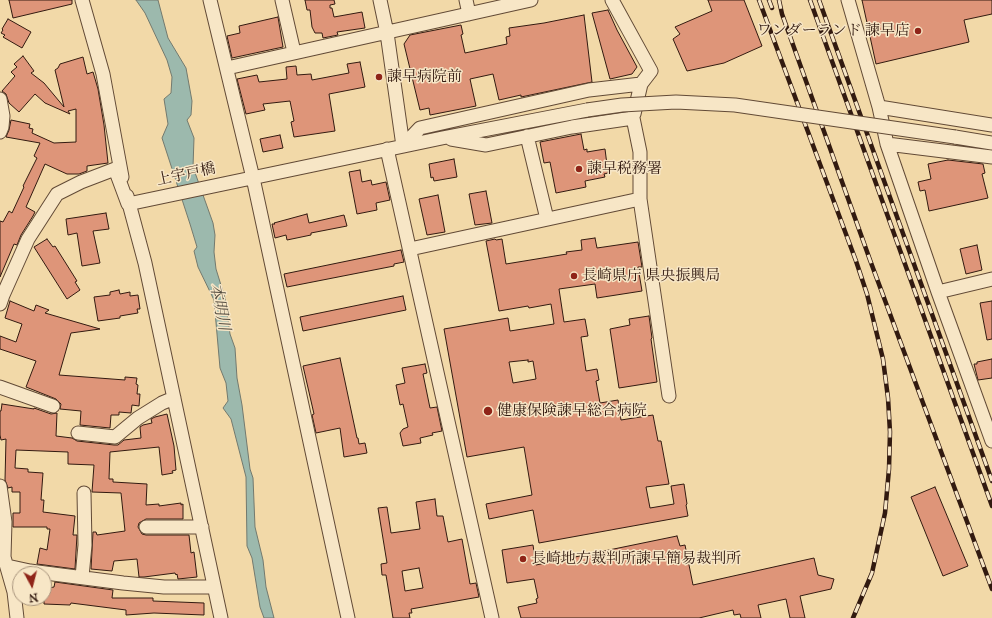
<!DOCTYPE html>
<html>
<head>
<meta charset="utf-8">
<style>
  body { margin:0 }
  #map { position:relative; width:992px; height:618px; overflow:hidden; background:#f2d9a8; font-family:"IM FELL Great Primer",serif }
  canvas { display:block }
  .north { position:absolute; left:12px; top:566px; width:40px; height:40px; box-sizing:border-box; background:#f7e6c6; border:1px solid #a8947d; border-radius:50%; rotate:173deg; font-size:11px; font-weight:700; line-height:16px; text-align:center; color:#321a10 }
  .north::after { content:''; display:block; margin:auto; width:14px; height:18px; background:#8f2418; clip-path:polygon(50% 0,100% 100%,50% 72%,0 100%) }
</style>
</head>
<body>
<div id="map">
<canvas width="992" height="618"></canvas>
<div class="north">N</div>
</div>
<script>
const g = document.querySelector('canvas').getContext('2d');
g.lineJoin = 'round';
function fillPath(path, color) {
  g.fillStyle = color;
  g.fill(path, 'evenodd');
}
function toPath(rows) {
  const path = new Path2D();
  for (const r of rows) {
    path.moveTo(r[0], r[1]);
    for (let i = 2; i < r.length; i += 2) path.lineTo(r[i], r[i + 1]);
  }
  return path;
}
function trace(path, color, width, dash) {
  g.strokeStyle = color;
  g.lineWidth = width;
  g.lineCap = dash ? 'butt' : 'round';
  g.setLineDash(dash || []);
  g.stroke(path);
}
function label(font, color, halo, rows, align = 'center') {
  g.font = font + ' "IM FELL Great Primer","Noto Serif JP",serif';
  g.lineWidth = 3;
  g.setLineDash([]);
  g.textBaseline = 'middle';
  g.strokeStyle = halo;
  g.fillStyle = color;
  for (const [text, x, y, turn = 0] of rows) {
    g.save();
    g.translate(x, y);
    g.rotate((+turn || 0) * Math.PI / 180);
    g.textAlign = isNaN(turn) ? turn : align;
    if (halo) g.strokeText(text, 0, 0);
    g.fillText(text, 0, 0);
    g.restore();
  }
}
const water = toPath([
  [136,0,158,0,168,38,186,68,192,101,191,115,187,120,194,138,193,167,213,223,215,235,214,252,216,269,225,298,230,334,235,348,237,378,242,405,250,469,253,478,255,527,263,560,266,587,274,618,264,618,260,607,252,558,247,546,246,477,231,419,223,408,228,401,226,383,220,368,214,300,198,267,194,251,197,247,190,224,162,138,168,124,164,99,171,93,172,77,167,60,145,13,136,0]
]);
fillPath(water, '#9cb9ad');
trace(water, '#72796e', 1);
const building = toPath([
  [9,0,72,0,72,4,13,18,9,0],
  [305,0,334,0,335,4,330,5,330,8,332,8,334,17,362,12,365,28,337,32,338,35,323,38,322,33,315,33,312,27,310,10,307,10,305,0],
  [708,0,744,0,762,46,724,63,687,71,673,39,680,34,675,27,712,11,708,0],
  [862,0,992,0,992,14,964,20,969,42,876,64,862,0],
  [608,10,617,30,637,67,632,74,610,79,592,13,608,10],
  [584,15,592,82,521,97,521,95,499,100,493,74,470,79,476,106,430,115,429,108,420,110,404,44,410,35,461,25,463,34,461,35,465,53,507,44,506,37,510,36,509,28,544,23,584,15],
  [278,17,283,47,232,58,227,36,240,33,239,26,278,17],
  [8,19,31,32,22,48,3,37,5,35,1,33,3,30,2,29,8,19],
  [23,56,34,71,31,73,44,83,64,107,55,70,58,68,60,64,83,57,87,74,93,72,98,89,104,125,108,163,87,166,87,171,79,174,67,174,45,164,26,207,35,212,33,216,21,235,17,245,14,244,0,277,0,221,3,222,9,211,12,213,24,187,23,186,37,158,34,156,40,143,6,137,9,130,11,120,30,124,29,128,33,129,32,133,54,143,76,142,76,109,68,111,70,114,45,103,35,94,19,112,9,103,6,94,2,91,15,76,11,72,17,67,14,64,23,56],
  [360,62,365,87,329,94,335,131,294,137,291,122,294,121,290,101,263,104,265,110,246,114,237,79,257,75,259,82,287,79,286,67,296,66,297,75,311,74,312,80,349,73,347,64,360,62],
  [581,134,584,150,587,149,587,152,605,149,608,173,604,174,605,177,585,181,586,187,556,193,550,162,544,163,540,142,581,134],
  [280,135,283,148,263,152,260,139,280,135],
  [454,159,457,177,434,181,433,177,431,178,429,164,454,159],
  [948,160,983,164,985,173,982,174,988,198,929,211,925,190,920,191,918,182,931,179,928,164,948,160],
  [360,170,362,182,371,180,372,185,386,182,390,200,376,203,377,210,357,214,349,172,360,170],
  [486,191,492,223,475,225,469,194,486,191],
  [438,195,445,232,427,235,419,199,438,195],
  [106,213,109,229,93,231,100,263,82,266,77,233,68,235,66,219,106,213],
  [307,214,309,223,344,215,347,226,311,233,311,235,287,240,286,235,275,238,272,224,275,224,274,223,307,214],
  [595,238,597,248,638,242,642,267,638,267,642,291,597,298,595,284,559,289,564,322,585,319,588,336,581,337,586,371,597,369,599,380,596,381,600,403,618,400,621,420,653,415,658,441,661,441,669,484,646,487,650,508,674,504,671,486,684,484,687,504,686,505,688,516,539,543,533,510,489,519,486,504,532,495,524,447,467,457,444,329,508,318,510,331,554,324,551,304,529,308,528,306,499,311,486,241,495,239,496,240,502,239,506,264,567,254,566,252,582,250,581,240,595,238],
  [528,360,528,362,533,361,536,379,513,383,509,362,528,360],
  [47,239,53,247,55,246,77,281,75,282,80,290,67,299,34,247,47,239],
  [977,245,982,270,966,274,960,249,977,245],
  [401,250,404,262,394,264,394,266,287,287,284,274,401,250],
  [119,290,120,294,130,292,130,296,138,295,140,309,137,309,138,313,120,316,120,318,98,321,94,297,110,295,110,292,119,290],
  [403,296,406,310,303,331,300,317,403,296],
  [10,301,34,311,36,305,49,310,45,313,100,329,71,333,59,375,125,380,125,377,137,378,136,384,138,385,137,394,140,394,139,406,132,405,131,413,119,412,119,415,111,415,110,428,80,425,81,411,60,409,61,404,56,399,26,387,36,361,0,349,0,336,16,342,22,324,5,318,10,301],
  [992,301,992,339,987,340,980,303,992,301],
  [649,316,652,338,651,339,657,382,619,388,610,329,630,325,629,319,649,316],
  [340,358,357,438,358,438,359,444,365,443,367,453,344,457,340,428,316,433,312,415,314,414,303,366,340,358],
  [992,359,992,378,978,380,974,364,977,364,977,362,992,359],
  [425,364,427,373,423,374,430,408,437,407,442,431,432,433,433,435,420,438,421,443,403,446,400,433,403,429,408,427,403,404,400,405,396,385,405,383,402,368,425,364],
  [2,404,34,409,34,408,51,414,57,413,56,436,72,438,77,441,114,445,118,445,124,440,141,438,140,427,143,425,152,423,151,419,155,417,167,414,174,446,176,470,172,471,173,473,162,475,159,447,110,452,109,479,113,479,113,482,147,484,146,505,159,504,159,506,181,503,181,505,183,504,183,519,146,519,139,523,138,527,142,534,146,535,189,535,191,553,194,552,197,577,178,579,177,574,176,575,175,573,144,577,139,577,137,559,114,561,112,571,91,569,93,532,96,532,97,535,125,531,121,493,92,492,94,465,68,464,68,452,16,450,15,468,28,469,28,472,43,473,41,500,44,500,43,512,75,516,73,535,77,535,75,569,37,564,40,548,47,550,50,529,47,529,47,527,13,527,13,513,20,513,20,492,12,492,12,487,8,488,5,480,6,439,1,440,0,435,0,411,1,411,2,404],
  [935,487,968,566,943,576,911,497,935,487],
  [435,499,437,516,443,516,448,542,462,539,470,584,476,583,479,597,411,609,412,613,409,613,410,618,393,618,386,575,382,575,381,564,387,563,378,508,387,507,391,533,420,529,416,502,435,499],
  [419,568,423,588,405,591,402,571,419,568],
  [677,536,680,546,685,545,693,585,814,558,818,575,834,579,831,589,800,596,805,618,790,618,786,599,758,605,761,618,741,618,740,614,734,615,733,610,699,618,521,618,518,607,537,603,536,599,538,598,534,579,507,583,502,550,533,545,536,565,677,536],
  [55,582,113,590,112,598,153,598,153,601,204,603,204,615,154,613,126,615,126,610,71,603,70,605,44,604,44,589,54,587,55,582]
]);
fillPath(building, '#de9579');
trace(building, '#321a10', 1);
const minor = toPath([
  [82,0,103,74,122,177],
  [210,0,253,178,348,618],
  [282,0,294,52],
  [380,0,387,33,403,146],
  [466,0,469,14],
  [612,0,651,71,641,84,634,114],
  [848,0,879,107,887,144,938,292,992,441],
  [227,68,531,0],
  [0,99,3,116,2,127,0,132],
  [879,107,992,125],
  [527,136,547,219],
  [955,137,992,143],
  [451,139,486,145,572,127,633,118,640,152,640,199,669,396],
  [887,144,992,157],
  [403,146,420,128,589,90,641,84],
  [387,149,492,618],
  [127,196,145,263,221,618],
  [410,249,640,199],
  [938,292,992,279],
  [0,304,3,295,28,239,57,194,81,182,115,169,128,204,442,138,587,110],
  [0,387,53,406],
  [78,433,115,437,138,418,162,403,174,398],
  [0,486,5,522,4,557,14,592,17,618],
  [146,527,202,527],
  [7,566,30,571,123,583,164,587,214,587],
  [82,577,85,545,84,493]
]);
trace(minor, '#624a36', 15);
trace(minor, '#f7e6c6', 13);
const rail = toPath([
  [759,0,856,261,867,294,883,359,888,398,890,432,889,469,885,513,872,573,853,618],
  [769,0,772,8],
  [779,0,782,14,870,260,992,589],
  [810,0,992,506],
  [819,0,992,481]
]);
trace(rail, '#321a10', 4.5);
trace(rail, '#f7e6c6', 3, [9]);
const minorBridge = toPath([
  [587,110,622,105,676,102,735,105,955,137]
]);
trace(minorBridge, '#624a36', 15, []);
trace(minorBridge, '#f7e6c6', 13);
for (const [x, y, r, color] of [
  [918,31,4,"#8f2418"],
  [379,77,4,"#8f2418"],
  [579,169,4,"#8f2418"],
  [574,276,4,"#8f2418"],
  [488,411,5,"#8f2418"],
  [523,559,4,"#8f2418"]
]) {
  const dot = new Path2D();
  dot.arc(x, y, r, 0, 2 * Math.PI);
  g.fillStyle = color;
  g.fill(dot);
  trace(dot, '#f7e6c6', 1.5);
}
label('15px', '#321a10', '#f7e6c6', [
  ["ワンダーランド 諫早店",910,31,"right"],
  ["諫早病院前",387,77],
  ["諫早税務署",587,169],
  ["長崎県庁 県央振興局",582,276],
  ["健康保険諫早総合病院",497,411],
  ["長崎地方裁判所諫早簡易裁判所",531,559]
], 'left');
label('15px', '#321a10', '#f7e6c6', [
  ["上宇戸橋",186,175,-12]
]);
label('italic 16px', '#524a3f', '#f7e6c6', [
  ["本明川",219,307,79]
]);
</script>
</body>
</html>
